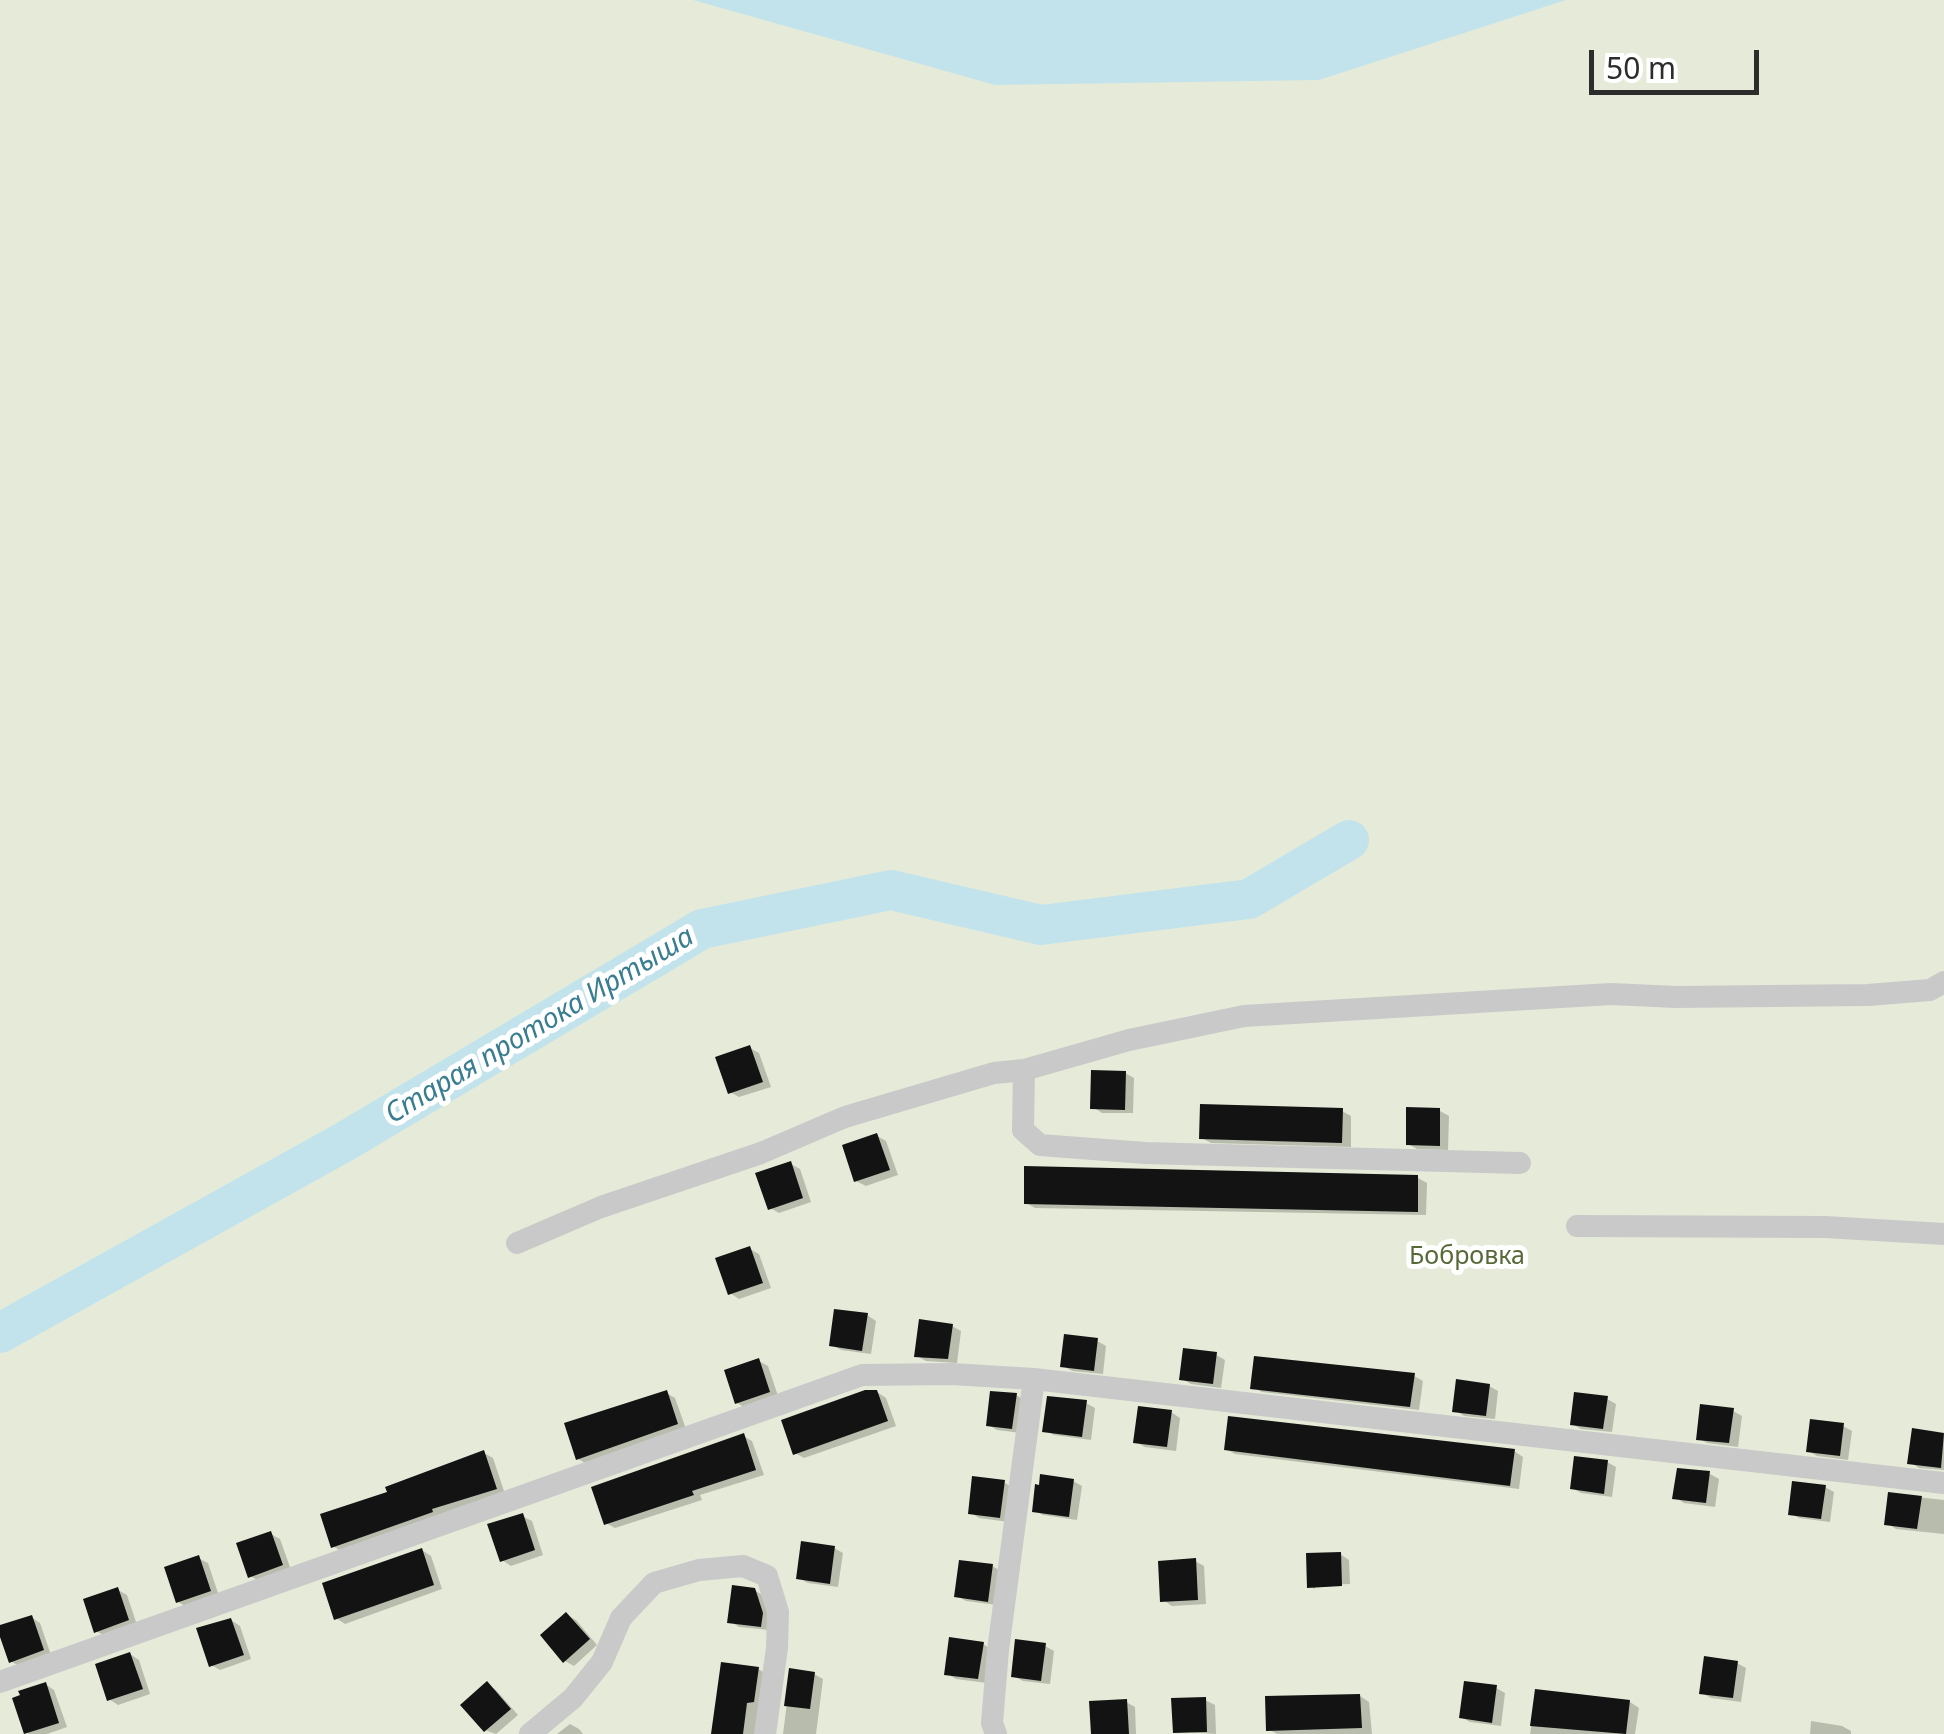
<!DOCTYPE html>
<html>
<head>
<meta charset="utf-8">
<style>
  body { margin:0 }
  #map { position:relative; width:1944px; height:1734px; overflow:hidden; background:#fff; font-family:"Noto Sans",sans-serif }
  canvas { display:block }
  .scale { position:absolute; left:1589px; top:50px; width:170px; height:45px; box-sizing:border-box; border:5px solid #2c2c2c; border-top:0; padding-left:12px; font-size:30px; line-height:35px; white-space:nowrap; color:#2c2c2c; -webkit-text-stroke:8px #fff; paint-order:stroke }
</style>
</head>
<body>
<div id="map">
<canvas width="1944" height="1734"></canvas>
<div class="scale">50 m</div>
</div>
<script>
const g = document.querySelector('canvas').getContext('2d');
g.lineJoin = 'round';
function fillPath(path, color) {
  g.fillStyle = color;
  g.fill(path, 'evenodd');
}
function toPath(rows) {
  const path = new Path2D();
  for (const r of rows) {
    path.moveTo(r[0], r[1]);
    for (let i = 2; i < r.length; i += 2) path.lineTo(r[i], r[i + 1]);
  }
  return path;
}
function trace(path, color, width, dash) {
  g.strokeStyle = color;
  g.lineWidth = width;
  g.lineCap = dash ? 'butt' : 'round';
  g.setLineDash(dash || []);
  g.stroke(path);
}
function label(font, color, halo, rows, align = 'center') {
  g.font = font + ' "Noto Sans",sans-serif';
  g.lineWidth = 10;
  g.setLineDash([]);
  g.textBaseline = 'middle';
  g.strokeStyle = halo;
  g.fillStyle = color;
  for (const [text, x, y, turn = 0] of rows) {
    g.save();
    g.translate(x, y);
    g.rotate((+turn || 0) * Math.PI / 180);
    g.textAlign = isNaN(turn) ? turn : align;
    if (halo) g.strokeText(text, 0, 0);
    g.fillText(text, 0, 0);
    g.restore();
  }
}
fillPath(toPath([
  [0,0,1944,0,1944,1734,0,1734]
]), '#e5ebd8');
fillPath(toPath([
  [693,0,1566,0,1319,80,995,85]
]), '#c3e3ec');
fillPath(toPath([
  [750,1048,759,1053,771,1087,739,1097,730,1092],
  [1125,1073,1134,1078,1133,1113,1102,1113,1093,1107],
  [1342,1111,1351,1116,1351,1147,1211,1143,1202,1138],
  [1440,1111,1449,1116,1448,1150,1417,1149,1408,1144],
  [877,1136,886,1141,898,1175,866,1186,856,1181],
  [791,1164,800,1169,811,1202,779,1213,770,1208],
  [1418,1178,1427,1183,1426,1215,1035,1208,1026,1203],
  [750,1249,759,1254,771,1288,739,1299,730,1293],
  [867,1315,876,1321,871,1354,841,1350,832,1345],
  [952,1326,961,1331,957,1363,926,1361,917,1356],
  [1097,1341,1106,1346,1103,1374,1072,1371,1063,1366],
  [1216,1355,1225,1360,1221,1388,1191,1384,1182,1379],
  [759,1361,768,1366,778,1396,746,1408,737,1403],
  [1414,1376,1423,1381,1419,1410,1262,1392,1253,1387],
  [1489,1386,1498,1391,1495,1419,1464,1416,1455,1410],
  [877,1392,886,1398,896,1426,804,1458,795,1453],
  [666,1393,675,1398,686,1429,587,1464,578,1459],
  [1016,1395,1025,1401,1021,1433,997,1430,988,1425],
  [1607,1399,1616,1404,1612,1432,1581,1429,1572,1424],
  [1086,1403,1095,1408,1091,1440,1054,1435,1045,1430],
  [1733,1411,1742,1416,1738,1447,1707,1443,1698,1438],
  [1171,1412,1180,1418,1176,1451,1145,1447,1136,1442],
  [1843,1426,1852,1431,1848,1460,1817,1456,1808,1451],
  [1914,1431,1944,1435,1944,1470,1919,1468,1910,1462],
  [743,1436,752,1441,764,1475,700,1495,702,1500,615,1528,606,1523],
  [1226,1449,1514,1451,1523,1457,1519,1489,1235,1454],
  [484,1453,493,1458,505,1494,342,1552,333,1546,390,1493],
  [1607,1462,1616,1467,1612,1497,1581,1493,1572,1488],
  [1710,1474,1719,1479,1715,1507,1684,1503,1675,1497],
  [1073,1481,1082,1486,1077,1520,1043,1515,1034,1510],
  [1005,1483,1014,1488,1009,1522,979,1518,970,1512],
  [1825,1487,1834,1492,1830,1522,1799,1518,1790,1513],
  [1890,1494,1944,1500,1944,1534,1896,1529,1887,1523],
  [522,1516,532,1521,543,1555,511,1566,502,1560],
  [271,1534,280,1539,291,1570,259,1581,250,1576],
  [834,1548,843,1553,838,1587,808,1583,799,1578],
  [422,1550,431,1556,442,1589,345,1624,336,1618],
  [1340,1554,1349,1560,1350,1584,1315,1585,1315,1589,1309,1586],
  [198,1558,208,1563,219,1596,187,1607,178,1602],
  [1195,1561,1204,1566,1206,1604,1172,1606,1163,1600],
  [992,1566,1001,1571,997,1605,966,1601,957,1596],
  [118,1590,127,1595,137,1625,105,1636,96,1631],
  [754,1590,764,1596,771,1620,769,1630,739,1627,730,1621],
  [567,1615,576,1620,597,1645,574,1666,565,1661],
  [31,1617,40,1623,51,1655,20,1667,11,1661,0,1628],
  [231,1620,240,1626,251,1659,220,1670,211,1665],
  [983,1644,992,1650,987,1683,956,1679,947,1674],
  [1045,1646,1054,1651,1050,1684,1023,1681,1013,1676],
  [130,1654,139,1660,150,1694,118,1705,109,1699],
  [1737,1663,1746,1668,1741,1702,1711,1698,1702,1693],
  [758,1669,767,1674,759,1734,712,1734],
  [791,1671,814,1674,823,1679,816,1734,783,1734],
  [45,1684,54,1690,67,1727,47,1734,28,1734],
  [488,1684,496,1690,518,1715,496,1734,485,1730],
  [1496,1688,1505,1693,1501,1726,1470,1722,1461,1717],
  [1537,1692,1630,1702,1639,1708,1635,1734,1530,1734],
  [1360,1696,1369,1702,1372,1734,1277,1734,1268,1729],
  [1205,1700,1215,1705,1216,1734,1175,1731],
  [1126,1702,1135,1707,1136,1734,1094,1734],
  [1811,1721,1842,1726,1851,1731,1851,1734,1810,1734],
  [570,1724,579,1729,583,1734,557,1734]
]), '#0003');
trace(toPath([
  [0,1333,344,1142,702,929,891,890,1041,925,1249,899,1349,840]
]), '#c3e3ec', 40);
fillPath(toPath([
  [750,1045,763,1082,728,1094,715,1057],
  [1091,1070,1126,1071,1125,1110,1090,1109],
  [1200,1104,1343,1108,1342,1143,1199,1139],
  [1406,1107,1440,1108,1440,1146,1406,1145],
  [877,1133,890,1170,854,1182,842,1145],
  [791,1161,803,1198,768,1210,755,1173],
  [1024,1166,1418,1175,1418,1212,1024,1204],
  [750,1246,763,1283,728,1295,715,1258],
  [834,1309,868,1313,862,1351,829,1346],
  [919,1319,953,1324,948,1359,914,1357],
  [1064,1334,1098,1338,1094,1371,1060,1367],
  [1183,1348,1217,1352,1213,1384,1179,1380],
  [1254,1356,1415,1373,1410,1407,1250,1389],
  [759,1358,770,1392,735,1404,724,1370],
  [1456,1379,1490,1384,1486,1416,1452,1412],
  [667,1390,678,1424,576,1460,564,1423],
  [865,1390,877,1390,888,1421,793,1455,781,1420],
  [990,1391,1017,1393,1012,1429,986,1426],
  [1574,1392,1608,1396,1603,1429,1570,1425],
  [1047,1396,1087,1400,1082,1437,1042,1432],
  [1700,1404,1734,1408,1729,1443,1696,1440],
  [1138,1406,1172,1410,1167,1447,1133,1443],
  [1228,1416,1515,1449,1510,1486,1224,1450],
  [1810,1419,1844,1423,1840,1456,1806,1452],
  [1912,1428,1944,1433,1941,1468,1907,1464],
  [744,1433,756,1470,692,1491,694,1495,604,1525,591,1487],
  [484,1450,497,1489,432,1509,433,1512,331,1548,320,1514,387,1492,385,1487],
  [1574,1456,1608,1460,1604,1494,1570,1489],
  [1677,1468,1710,1471,1706,1503,1672,1499],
  [1040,1474,1074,1479,1069,1517,1032,1512,1035,1484,1039,1485],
  [972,1476,1005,1480,1000,1518,968,1514],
  [1792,1481,1826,1485,1821,1519,1788,1515],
  [1888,1492,1922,1496,1917,1529,1884,1525],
  [523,1513,535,1550,500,1562,487,1524],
  [271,1531,283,1565,248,1578,236,1543],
  [801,1541,835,1546,830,1584,796,1579],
  [422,1548,434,1585,334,1620,322,1583],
  [1341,1552,1342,1586,1307,1588,1306,1553],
  [199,1555,211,1591,176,1603,164,1567],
  [1196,1558,1198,1600,1160,1602,1158,1561],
  [959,1560,993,1564,988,1602,954,1597],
  [732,1585,755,1588,763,1613,761,1627,727,1623],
  [118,1587,129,1620,94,1633,83,1599],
  [566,1612,590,1639,563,1663,540,1635],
  [32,1615,44,1650,9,1663,0,1637,0,1625],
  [231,1618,244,1655,209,1667,196,1628],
  [949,1637,984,1642,978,1679,944,1675],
  [1015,1639,1046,1643,1041,1681,1011,1677],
  [130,1652,143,1689,107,1701,95,1664],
  [1704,1656,1738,1661,1733,1698,1699,1694],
  [721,1662,759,1667,754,1702,747,1703,743,1734,711,1734],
  [789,1668,815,1672,810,1709,784,1706],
  [487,1681,511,1709,484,1732,460,1705],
  [1464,1681,1497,1685,1492,1723,1459,1718],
  [46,1682,59,1723,24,1734,12,1698,20,1695,18,1691],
  [1535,1689,1630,1700,1626,1734,1530,1726],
  [1360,1694,1362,1728,1266,1731,1265,1696],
  [1206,1697,1207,1732,1173,1733,1171,1698],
  [1127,1699,1129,1734,1091,1734,1089,1701]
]), '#131313');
trace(toPath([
  [1024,1070,1023,1130,1040,1145,1145,1153,1520,1163],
  [1577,1226,1825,1227,1944,1234],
  [517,1243,601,1207,761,1153,845,1117,994,1073,1024,1070,1129,1040,1244,1016,1611,994,1676,997,1868,995,1930,990,1944,982],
  [0,1682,862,1375,952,1374,1034,1379,1944,1483],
  [530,1734,573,1698,602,1662,621,1618,654,1583,699,1570,743,1566,767,1576,778,1612,777,1648,765,1734],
  [996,1734,992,1723,998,1650,1034,1379]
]), '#c9c9c9', 22);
label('25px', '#576938', '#fff', [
  ["Бобровка",1467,1257]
]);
label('italic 28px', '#387d90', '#fff', [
  ["Старая протока Иртыша",540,1026,-31]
]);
</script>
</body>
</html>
